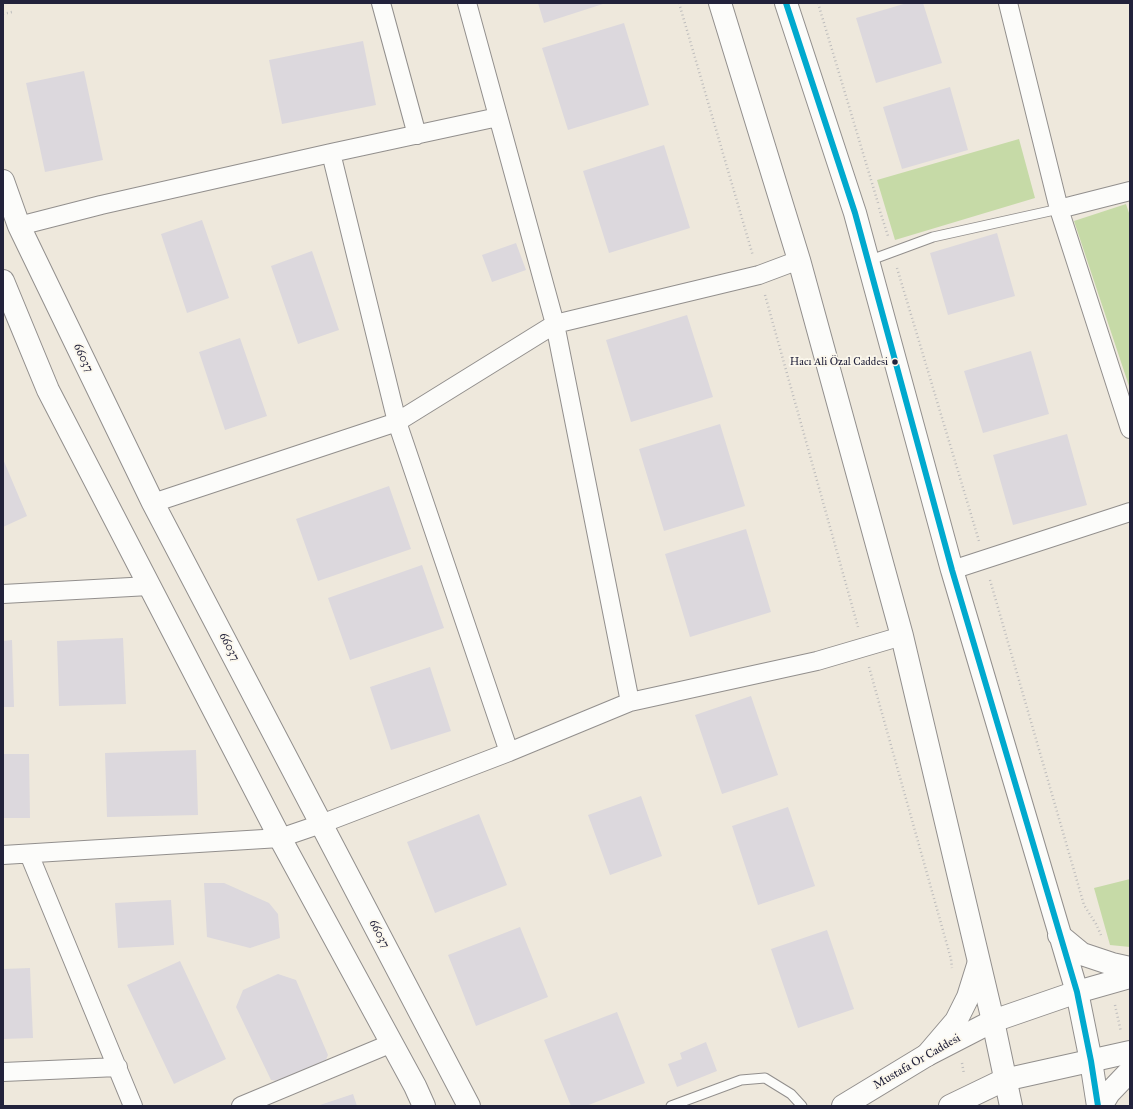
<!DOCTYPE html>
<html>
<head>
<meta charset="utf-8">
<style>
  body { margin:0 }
  #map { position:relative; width:1133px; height:1109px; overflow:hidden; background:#eee8dc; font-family:"IM FELL Great Primer",serif }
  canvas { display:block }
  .frame { position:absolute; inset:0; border:4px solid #22223b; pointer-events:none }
</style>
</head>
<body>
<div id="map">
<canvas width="1133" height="1109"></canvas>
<div class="frame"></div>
</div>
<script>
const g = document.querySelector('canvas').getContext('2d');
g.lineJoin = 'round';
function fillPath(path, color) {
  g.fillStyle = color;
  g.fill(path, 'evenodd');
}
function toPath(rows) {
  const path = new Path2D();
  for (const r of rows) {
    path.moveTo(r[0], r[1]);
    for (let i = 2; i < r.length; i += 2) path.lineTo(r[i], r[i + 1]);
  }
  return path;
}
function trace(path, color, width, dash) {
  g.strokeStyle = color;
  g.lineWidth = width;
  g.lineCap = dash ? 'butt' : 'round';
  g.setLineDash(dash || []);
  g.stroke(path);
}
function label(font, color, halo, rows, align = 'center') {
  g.font = font + ' "IM FELL Great Primer",serif';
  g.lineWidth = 3.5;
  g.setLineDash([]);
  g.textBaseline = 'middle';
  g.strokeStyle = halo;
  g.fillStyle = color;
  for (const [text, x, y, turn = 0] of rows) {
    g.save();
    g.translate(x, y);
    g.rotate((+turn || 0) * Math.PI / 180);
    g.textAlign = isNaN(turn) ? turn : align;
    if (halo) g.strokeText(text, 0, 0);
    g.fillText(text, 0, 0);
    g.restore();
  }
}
fillPath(toPath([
  [1019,139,1035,198,895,240,877,180],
  [1126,204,1130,216,1130,389,1074,221],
  [1130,879,1130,947,1110,945,1094,888]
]), '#c6daa7');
fillPath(toPath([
  [538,3,606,3,544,23],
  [907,3,923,3,942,63,876,83,856,18],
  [624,23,649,105,568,130,542,48],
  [363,41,376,105,282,124,269,60],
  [84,71,103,160,45,172,26,83],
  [950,87,968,150,902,169,883,107],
  [664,145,690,228,609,253,583,171],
  [202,220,229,298,187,313,161,234],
  [997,233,1015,296,948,315,930,253],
  [516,243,526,270,492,282,482,255],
  [312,251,339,330,298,344,271,266],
  [687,315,713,397,631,422,606,340],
  [240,338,267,416,225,430,199,352],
  [1031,351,1049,414,983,433,964,371],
  [720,424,745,506,664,531,639,449],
  [1067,434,1087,505,1013,525,993,455],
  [3,459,27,516,3,527],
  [389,486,411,549,318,581,296,519],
  [746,529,771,612,690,637,665,554],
  [422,565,444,628,350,660,328,598],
  [123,638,126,704,59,706,57,641],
  [12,640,14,707,3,707,3,641],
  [430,667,451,731,391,750,370,687],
  [751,696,778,775,722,794,695,715],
  [196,750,198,815,107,817,105,753],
  [3,754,29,754,30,818,3,818],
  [641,796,662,856,610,875,588,815],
  [788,807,815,886,758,905,732,826],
  [479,814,507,885,435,913,407,842],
  [204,883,224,883,269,903,278,914,280,938,250,948,207,937],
  [171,900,174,945,118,948,115,903],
  [520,927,548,997,476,1026,448,955],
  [827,930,854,1009,798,1028,771,949],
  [180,961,226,1059,174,1084,127,985],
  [30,968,33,1038,3,1039,3,969],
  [278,974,296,980,328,1055,322,1069,289,1083,271,1080,236,1007,243,990],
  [617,1012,645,1083,586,1106,571,1106,544,1040],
  [706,1042,717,1071,677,1087,668,1064,682,1059,680,1053],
  [353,1094,357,1106,317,1106]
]), '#dcd8dd');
const service = toPath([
  [868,261,933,237,1059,209],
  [671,1106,741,1080,765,1078,791,1094,802,1106]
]);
const minor = toPath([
  [381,3,417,135],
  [467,3,555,324,630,702,817,661,902,636],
  [1008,3,1059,209,1130,429],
  [331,153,397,422,509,752],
  [1059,209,1130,191],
  [19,226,101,205,331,153,498,117],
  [153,503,397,422,555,324,759,275,799,260],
  [952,570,1130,512],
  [3,594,149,586],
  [29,854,133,1106],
  [3,855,280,838,321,824,509,752,630,702],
  [3,1072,118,1067],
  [241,1106,392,1043]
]);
const tertiary = toPath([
  [3,181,19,226,153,503,469,1106],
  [3,281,48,390,280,838,415,1086,424,1106],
  [843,1106,927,1055,993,1021,1077,992,1130,977],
  [950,1106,1004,1080,1130,1052]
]);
const secondary = toPath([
  [927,1055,956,1021,968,997,978,965]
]);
const primary = toPath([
  [720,3,799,260,902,636,993,1021,1011,1106],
  [786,3,855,213,952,570,1077,992,1091,1061,1098,1106],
  [1059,935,1082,954,1112,964,1130,968],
  [1101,1106,1109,1093,1130,1071]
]);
trace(service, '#928f8d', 11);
trace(minor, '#928f8d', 20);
trace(tertiary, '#928f8d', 24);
trace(secondary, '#928f8d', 24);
trace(primary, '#928f8d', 24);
trace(toPath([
  [679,3,753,256],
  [818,3,878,203],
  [3,14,12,12],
  [879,208,888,236],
  [897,268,979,541],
  [765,295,858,627],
  [990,580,1084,905,1096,924,1101,935],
  [869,667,951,959,952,968],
  [1115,1005,1121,1032],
  [962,1063,964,1074]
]), '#bebdbd', 2.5, [1, 3]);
trace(service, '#fcfcfa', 9);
trace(minor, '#fcfcfa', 18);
trace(tertiary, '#fcfcfa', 22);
trace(secondary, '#fcfcfa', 22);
trace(primary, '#fcfcfa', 22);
trace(toPath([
  [786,3,855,213,952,570,1077,992,1091,1061,1098,1106]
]), '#00a9ce', 6);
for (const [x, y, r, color] of [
  [895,362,3.5,"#22223b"]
]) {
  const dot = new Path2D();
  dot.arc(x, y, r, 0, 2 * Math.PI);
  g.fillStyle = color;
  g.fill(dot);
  trace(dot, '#fbf7ec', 1.5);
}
label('11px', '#22223b', '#fbf7ec', [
  ["Hacı Ali Özal Caddesi",888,362]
], 'right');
label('12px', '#22223b', '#fbf7ec', [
  ["66037",83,358,64],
  ["66037",229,647,62],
  ["66037",379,934,62],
  ["Mustafa Or Caddesi",917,1062,-30]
]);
</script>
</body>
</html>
